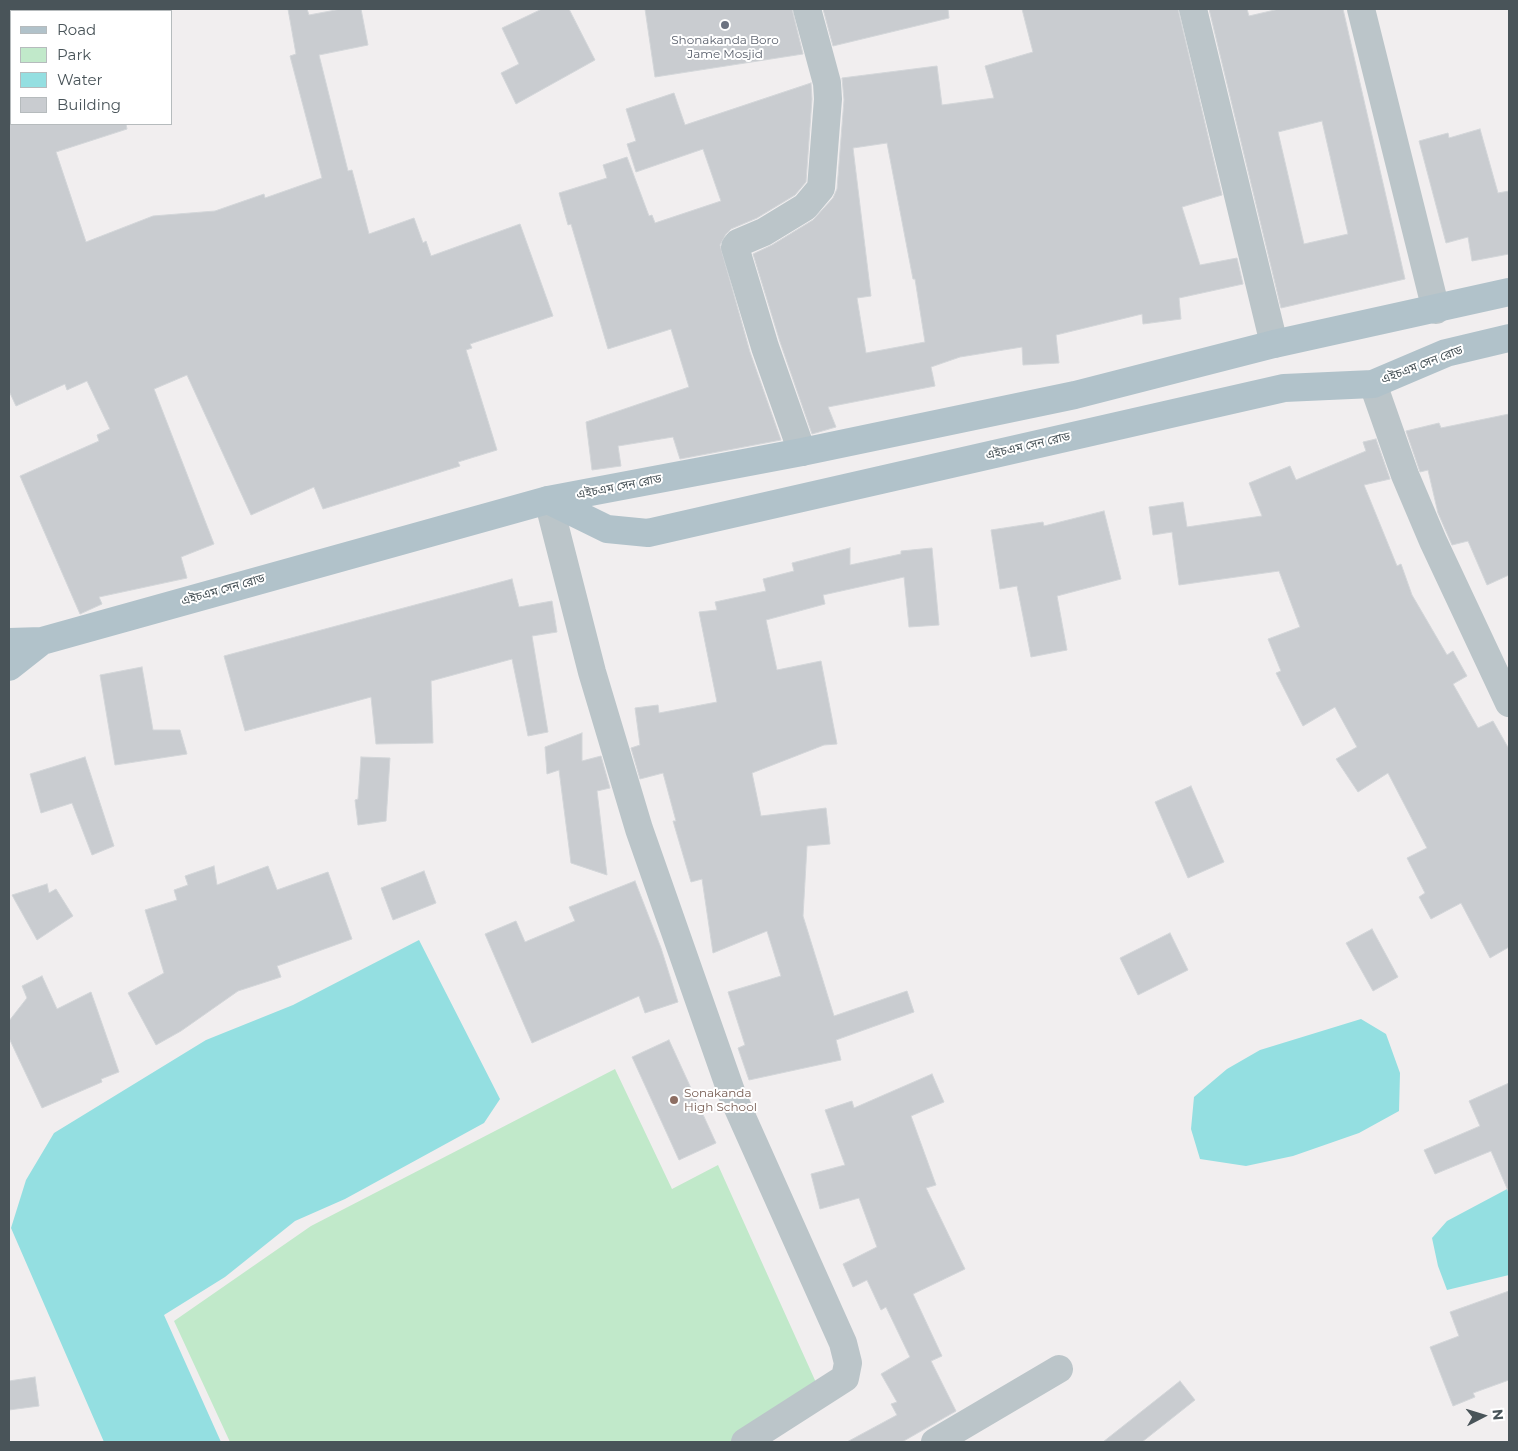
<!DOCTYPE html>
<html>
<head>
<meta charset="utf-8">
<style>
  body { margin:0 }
  #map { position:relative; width:1518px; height:1451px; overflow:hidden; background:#f1eeef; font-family:Montserrat,sans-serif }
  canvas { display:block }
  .frame { position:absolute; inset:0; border:10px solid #495459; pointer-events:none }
  .legend { position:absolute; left:10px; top:10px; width:162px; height:115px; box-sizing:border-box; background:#fff; border:1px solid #b6bbbd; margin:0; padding:6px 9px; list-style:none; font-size:15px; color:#495459 }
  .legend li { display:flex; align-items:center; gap:10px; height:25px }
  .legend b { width:25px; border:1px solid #b6bbbd }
  .north { position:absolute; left:1458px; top:1391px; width:50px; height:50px; -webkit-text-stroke:4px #fff; paint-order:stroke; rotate:85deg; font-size:14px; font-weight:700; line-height:20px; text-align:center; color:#495459 }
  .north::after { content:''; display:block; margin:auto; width:18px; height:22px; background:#495459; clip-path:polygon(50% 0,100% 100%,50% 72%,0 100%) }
</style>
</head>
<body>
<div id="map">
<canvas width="1518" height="1451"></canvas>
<div class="frame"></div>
<ul class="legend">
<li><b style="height:6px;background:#b1c2ca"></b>Road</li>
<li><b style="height:14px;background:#c1e9ca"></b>Park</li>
<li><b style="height:14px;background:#94dfe1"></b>Water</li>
<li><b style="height:14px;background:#c9ccd0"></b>Building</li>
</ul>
<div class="north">N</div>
</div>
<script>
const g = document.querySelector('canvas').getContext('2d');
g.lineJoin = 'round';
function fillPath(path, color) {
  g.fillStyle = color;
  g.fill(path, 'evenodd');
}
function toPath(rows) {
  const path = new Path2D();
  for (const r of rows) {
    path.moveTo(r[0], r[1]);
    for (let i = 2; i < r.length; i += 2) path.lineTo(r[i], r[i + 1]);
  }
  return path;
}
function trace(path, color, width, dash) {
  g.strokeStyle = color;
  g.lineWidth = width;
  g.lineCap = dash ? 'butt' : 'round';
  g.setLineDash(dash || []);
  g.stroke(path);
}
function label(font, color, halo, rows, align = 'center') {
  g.font = font + ' Montserrat,"Noto Sans Bengali",sans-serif';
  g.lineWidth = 4;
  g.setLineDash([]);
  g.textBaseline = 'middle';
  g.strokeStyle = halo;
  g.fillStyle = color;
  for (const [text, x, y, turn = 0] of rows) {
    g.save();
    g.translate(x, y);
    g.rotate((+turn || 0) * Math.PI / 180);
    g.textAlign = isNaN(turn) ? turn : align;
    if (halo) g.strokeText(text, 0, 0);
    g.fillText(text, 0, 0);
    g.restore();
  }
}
fillPath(toPath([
  [615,1069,672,1189,718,1165,823,1398,757,1442,230,1442,174,1321,311,1226]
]), '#c1e9ca');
fillPath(toPath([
  [419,940,500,1099,484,1123,345,1199,295,1221,225,1277,164,1315,221,1442,104,1442,11,1228,26,1180,54,1133,206,1040,293,1005],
  [1361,1019,1386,1034,1400,1073,1399,1111,1359,1133,1293,1156,1246,1166,1200,1159,1191,1129,1194,1097,1227,1069,1260,1050],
  [1509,1188,1509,1275,1447,1290,1438,1266,1432,1238,1447,1221]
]), '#94dfe1');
const building = toPath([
  [288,9,307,9,309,15,341,9,361,9,368,45,319,55,348,171,352,170,369,234,414,218,423,243,426,241,431,256,520,224,553,316,470,344,472,348,466,350,497,450,458,462,460,466,323,509,314,487,251,515,187,375,154,389,214,544,181,557,187,578,99,597,102,604,80,614,20,476,99,441,97,435,110,429,87,381,67,390,65,384,16,406,9,391,9,124,126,124,127,129,56,152,86,242,153,216,215,211,264,194,265,198,322,178,290,56,296,54,288,9],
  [542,9,569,9,595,60,516,104,501,73,519,64,502,28,542,9],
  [645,9,792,9,803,54,655,77,645,9],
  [823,9,948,9,949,18,833,46,823,9],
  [1022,9,1178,9,1222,195,1182,207,1200,265,1237,258,1243,284,1179,298,1181,319,1143,324,1142,314,1056,335,1059,363,1023,365,1022,347,960,357,931,367,935,386,828,407,836,427,812,434,780,342,753,254,772,245,813,220,833,198,837,189,844,100,842,78,937,66,942,105,994,98,985,66,1033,52,1022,9],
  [887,143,913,279,915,279,925,342,866,353,857,298,871,296,853,148,887,143],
  [1209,9,1247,9,1249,16,1279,9,1343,9,1405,279,1281,308,1209,9],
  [1322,121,1348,234,1304,244,1278,132,1322,121],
  [811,83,812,99,806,182,795,195,757,218,731,229,726,234,720,245,750,352,781,440,680,459,673,437,618,446,621,466,592,470,586,422,689,387,671,329,608,349,571,224,568,225,559,193,607,178,603,165,627,157,649,216,652,215,655,223,721,201,703,149,636,172,627,144,636,141,626,109,674,93,685,125,811,83],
  [1480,129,1498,193,1509,191,1509,254,1472,261,1468,237,1446,243,1419,141,1448,133,1449,138,1480,129],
  [1509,414,1509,575,1487,585,1468,541,1452,545,1438,513,1428,470,1420,472,1406,431,1439,423,1441,428,1509,414],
  [1376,439,1390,479,1364,485,1397,566,1401,564,1412,595,1447,655,1453,651,1467,676,1453,684,1478,728,1493,721,1509,749,1509,947,1490,958,1461,903,1431,919,1419,897,1425,893,1407,858,1427,848,1388,773,1358,792,1336,759,1357,747,1335,707,1303,726,1276,673,1281,671,1268,639,1300,627,1279,571,1179,585,1172,532,1153,535,1149,507,1183,502,1187,527,1262,516,1249,483,1290,466,1296,480,1366,451,1363,442,1376,439],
  [1104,511,1121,579,1057,596,1067,650,1031,657,1017,586,1000,589,991,530,1043,522,1044,526,1104,511],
  [850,548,850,565,901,554,901,551,932,548,939,625,909,627,904,577,823,595,825,604,766,620,777,670,821,661,837,744,824,745,752,773,761,816,826,808,830,844,807,846,803,916,834,1016,907,991,914,1012,836,1040,841,1060,749,1080,738,1048,745,1045,728,992,781,976,767,931,713,953,702,879,691,882,673,821,676,821,663,773,640,779,631,748,640,745,635,708,658,705,659,713,717,702,699,612,717,610,715,602,766,591,763,579,794,571,792,563,850,548],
  [512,579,519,607,552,601,557,632,532,636,548,732,528,736,512,659,431,681,433,743,376,744,371,697,245,731,224,656,512,579],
  [142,667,153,730,180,730,187,754,115,765,100,675,142,667],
  [582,733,582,761,601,756,610,788,597,791,607,875,571,863,559,770,547,774,545,747,582,733],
  [85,757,114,846,92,855,72,803,41,813,30,774,85,757],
  [361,757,390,758,386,821,358,825,355,800,358,799,361,757],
  [1191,786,1224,862,1188,878,1155,802,1191,786],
  [214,866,217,885,268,866,277,890,328,872,352,939,277,966,281,977,238,991,181,1031,156,1045,128,993,164,973,145,910,177,900,174,890,188,885,185,876,214,866],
  [424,871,436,903,393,920,381,888,424,871],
  [635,881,661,948,678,1002,645,1013,639,996,532,1043,485,934,516,921,525,942,575,921,569,907,635,881],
  [47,884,49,893,56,889,73,916,37,940,12,895,47,884],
  [1372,929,1398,977,1373,991,1346,943,1372,929],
  [1170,933,1188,970,1138,995,1120,958,1170,933],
  [42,976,57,1009,91,992,119,1072,101,1079,102,1082,42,1108,9,1038,9,1021,27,998,22,986,42,976],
  [669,1040,716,1143,679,1160,632,1057,669,1040],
  [932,1074,944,1102,911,1116,936,1185,926,1188,965,1269,913,1294,942,1356,931,1361,956,1411,902,1442,847,1442,897,1415,891,1404,897,1402,881,1374,910,1357,886,1307,881,1310,867,1280,853,1287,843,1264,877,1247,859,1198,820,1209,811,1174,845,1165,825,1110,852,1101,854,1108,932,1074],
  [1509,1083,1509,1193,1491,1151,1435,1174,1424,1150,1480,1126,1469,1101,1509,1083],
  [1509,1291,1509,1380,1473,1393,1475,1397,1453,1406,1430,1347,1459,1336,1450,1312,1509,1291],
  [35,1377,39,1406,9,1410,9,1381,35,1377],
  [1180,1381,1195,1400,1142,1442,1103,1442,1180,1381]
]);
fillPath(building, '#c9ccd0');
trace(building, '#d3d6d9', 1);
trace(toPath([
  [1193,9,1274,344],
  [1361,9,1436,310],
  [1373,384,1405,475,1433,541,1509,703],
  [802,452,765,347,735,247,738,243,764,232,805,207,821,188,828,99,827,83,807,9],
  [548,500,592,672,639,829,733,1097,843,1343,848,1363,845,1378,745,1442],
  [935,1442,1059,1369]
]), '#bbc5c9', 28);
trace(toPath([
  [548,500,607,529,648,533,1284,388,1373,384,1446,353,1509,338],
  [9,642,42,641,548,500,802,452,1075,395,1274,344,1509,292],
  [9,667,42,641]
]), '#b1c2ca', 28);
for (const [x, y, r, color] of [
  [725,25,5,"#6b7280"],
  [674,1100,5,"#8d6e63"]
]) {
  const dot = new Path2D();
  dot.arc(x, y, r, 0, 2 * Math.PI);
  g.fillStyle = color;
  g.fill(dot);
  trace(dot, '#fff', 2);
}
label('12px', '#5b616d', '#fff', [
  ["Shonakanda Boro",725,40],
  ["Jame Mosjid",725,54]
]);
label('12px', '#495459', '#fff', [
  ["এইচএম সেন রোড",1422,365,-21],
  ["এইচএম সেন রোড",1028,446,-13],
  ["এইচএম সেন রোড",619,487,-11],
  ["এইচএম সেন রোড",223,590,-16]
]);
label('12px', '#785e54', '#fff', [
  ["Sonakanda",684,1093],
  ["High School",684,1107]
], 'left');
</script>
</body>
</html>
